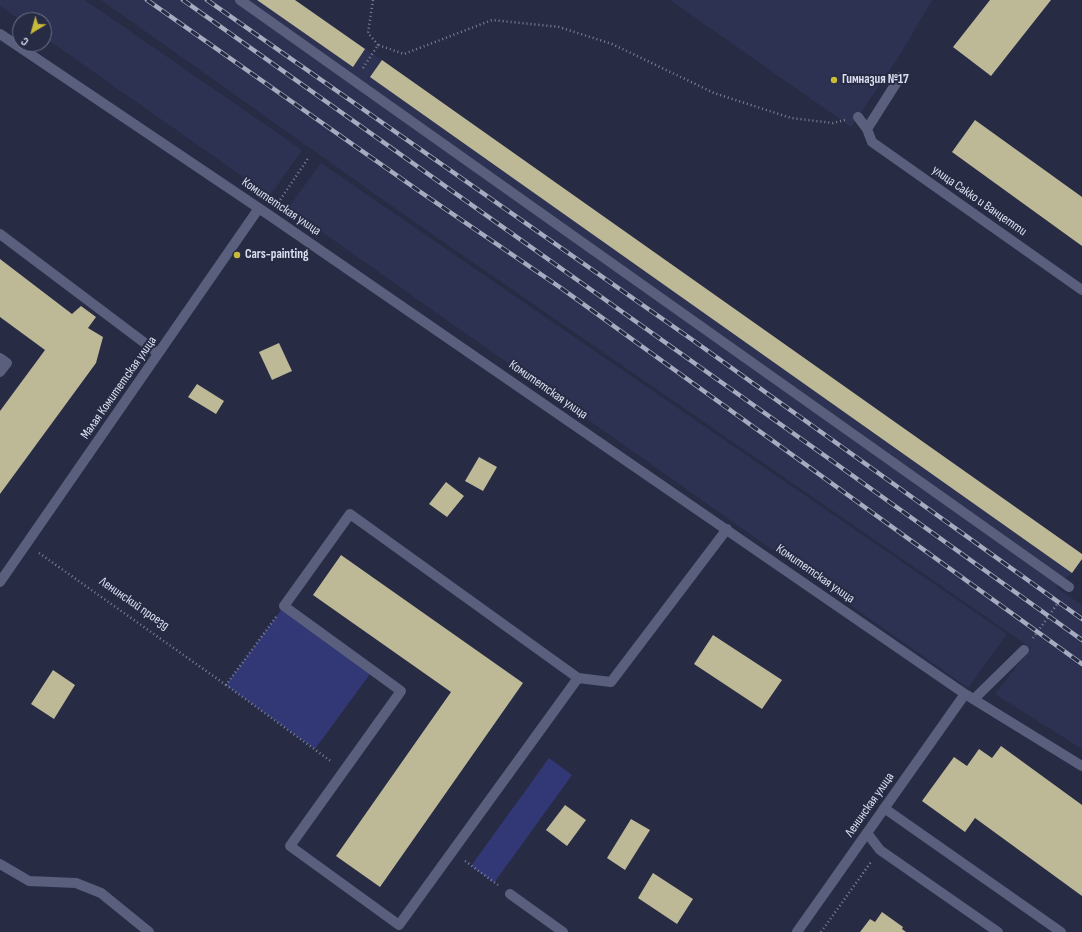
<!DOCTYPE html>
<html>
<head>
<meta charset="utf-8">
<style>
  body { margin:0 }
  #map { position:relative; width:1082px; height:932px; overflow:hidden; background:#272b44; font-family:"Sofia Sans Condensed",sans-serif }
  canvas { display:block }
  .north { position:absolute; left:12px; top:12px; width:40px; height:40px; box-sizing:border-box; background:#272b44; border:1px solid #6f7389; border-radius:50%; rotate:217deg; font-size:11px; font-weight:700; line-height:16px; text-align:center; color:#dce0f1 }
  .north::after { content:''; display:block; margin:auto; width:14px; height:18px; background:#c9ba3a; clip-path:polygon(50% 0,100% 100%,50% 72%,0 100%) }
</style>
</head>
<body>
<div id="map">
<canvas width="1082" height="932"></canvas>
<div class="north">С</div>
</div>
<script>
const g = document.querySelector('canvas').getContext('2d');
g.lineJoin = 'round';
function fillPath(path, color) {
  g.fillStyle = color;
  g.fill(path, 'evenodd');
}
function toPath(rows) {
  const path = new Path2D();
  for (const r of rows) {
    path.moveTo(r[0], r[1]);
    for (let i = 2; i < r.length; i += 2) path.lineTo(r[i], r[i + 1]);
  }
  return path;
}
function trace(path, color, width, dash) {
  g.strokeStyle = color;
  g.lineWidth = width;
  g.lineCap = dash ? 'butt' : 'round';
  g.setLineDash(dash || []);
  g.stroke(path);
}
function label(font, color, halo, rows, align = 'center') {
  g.font = font + ' "Sofia Sans Condensed",sans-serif';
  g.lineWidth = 4;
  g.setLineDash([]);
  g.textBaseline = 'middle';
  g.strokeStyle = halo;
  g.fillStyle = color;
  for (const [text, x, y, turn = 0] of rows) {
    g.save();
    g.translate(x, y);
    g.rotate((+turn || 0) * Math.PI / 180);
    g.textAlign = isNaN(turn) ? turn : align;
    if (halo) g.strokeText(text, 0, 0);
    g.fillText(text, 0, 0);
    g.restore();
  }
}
fillPath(toPath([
  [0,0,85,0,302,150,270,196,44,37,44,20,20,20,0,6],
  [101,0,295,0,382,60,1082,559,1072,573,1056,587,1082,605,1082,749,995,694,1031,648,413,221],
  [670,0,932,0,898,58,851,127],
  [321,163,1007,634,968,688,288,208]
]), '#2d3252');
fillPath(toPath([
  [284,606,373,670,315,749,226,685],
  [549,758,572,775,494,883,471,866]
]), '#323875');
fillPath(toPath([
  [257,0,295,0,365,49,353,67],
  [990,0,1051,0,991,76,953,47],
  [382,60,1082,554,1082,559,1072,573,370,77],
  [975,120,1082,197,1082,246,952,152],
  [0,259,72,314,81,306,96,317,88,328,103,337,96,363,0,494,0,411,45,350,0,317],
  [279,343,292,371,272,380,259,352],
  [197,384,224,401,216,414,188,397],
  [479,457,497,467,483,491,465,481],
  [446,482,464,496,447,517,429,504],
  [341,555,523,683,380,887,336,856,451,692,313,595],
  [713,635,782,680,762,709,694,664],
  [53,670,75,685,54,719,31,704],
  [1001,746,1082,805,1082,896,975,818,965,832,922,801,954,757,967,766,979,749,992,758],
  [565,805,586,820,567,846,546,830],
  [631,819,650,830,625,870,607,858],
  [653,873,693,899,677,924,638,898],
  [882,912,903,927,902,929,906,932,860,932,870,919,875,922]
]), '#bdb997');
trace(toPath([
  [373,0,368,33,378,45],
  [363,68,378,45,404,54,492,20,559,27,612,44,714,93,791,118,833,123,845,120],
  [278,203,309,157],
  [39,553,226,685],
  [276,617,226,685,332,762],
  [1033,638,1060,600],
  [465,861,498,885],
  [821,932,871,862]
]), '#7f8398', 2.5, [1, 3]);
trace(toPath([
  [240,0,1069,587],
  [0,34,269,215,965,694,1082,766],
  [858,117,867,129,872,142,1082,290],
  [867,129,900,77],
  [0,234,158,353],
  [0,358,7,363,0,372],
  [0,582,259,208],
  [578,678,399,925,290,846,401,691,284,606,350,514,578,678,611,682,727,529],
  [974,699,1024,650],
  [884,808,1061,932],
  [867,833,880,850,998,932],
  [0,864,29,881,76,883,101,893,149,932],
  [510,894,563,932],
  [797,932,965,694]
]), '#595f7c', 10);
const rail = toPath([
  [147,0,419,191,561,288,1082,664],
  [183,0,828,458,1082,640],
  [207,0,694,341,1082,619]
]);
trace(rail, '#a7abbf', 4.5);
trace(rail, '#272b44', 3, [9]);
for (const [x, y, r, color] of [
  [834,80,4,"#c9ba3a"],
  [237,255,4,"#c9ba3a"]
]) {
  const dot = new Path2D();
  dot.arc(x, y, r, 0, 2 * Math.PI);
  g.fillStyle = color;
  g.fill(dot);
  trace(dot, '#272b44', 1.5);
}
label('bold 13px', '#dce0f1', '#272b44', [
  ["Гимназия №17",842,80],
  ["Cars-painting",245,255]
], 'left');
label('13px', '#dce0f1', '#272b44', [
  ["улица Сакко и Ванцетти",979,201,35],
  ["Комитетская улица",281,207,34],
  ["Малая Комитетская улица",119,388,-55],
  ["Комитетская улица",548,390,35],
  ["Комитетская улица",815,574,35],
  ["Ленинский проезд",134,604,35],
  ["Ленинская улица",870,805,-55]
]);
</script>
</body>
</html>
